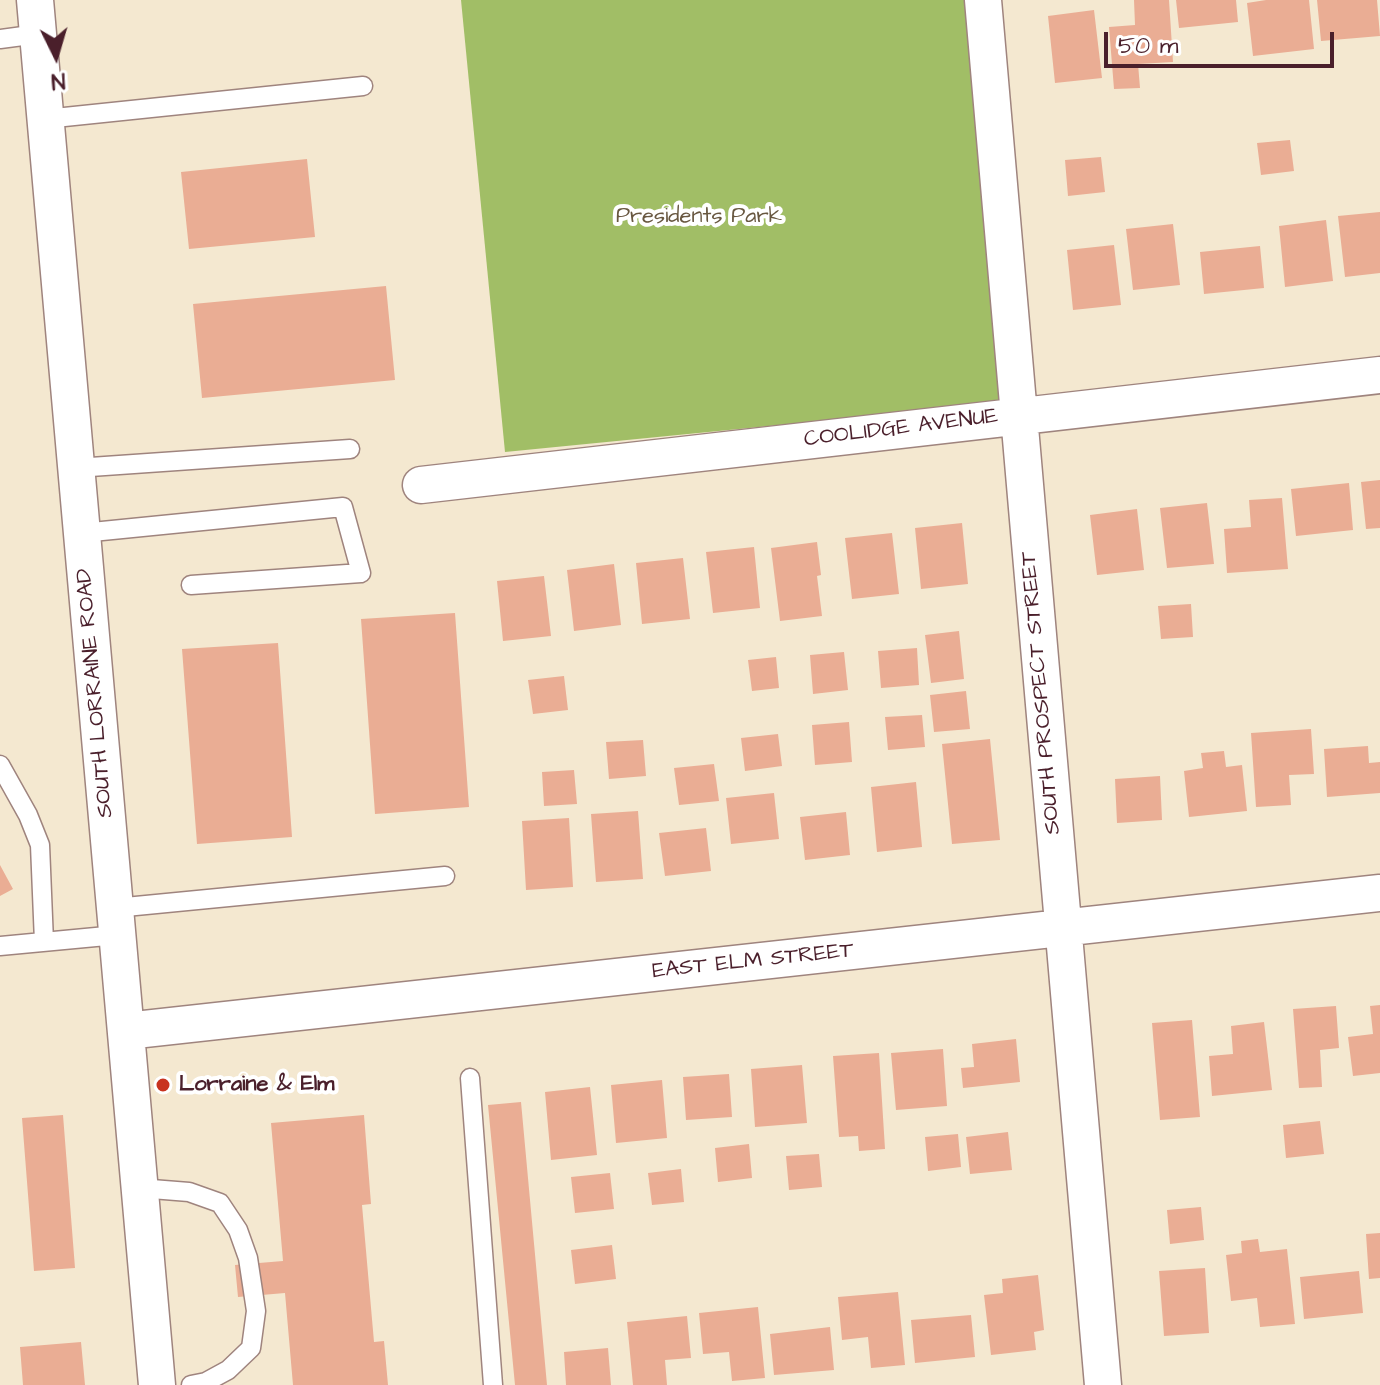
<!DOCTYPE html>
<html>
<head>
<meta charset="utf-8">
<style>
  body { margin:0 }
  #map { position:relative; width:1380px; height:1385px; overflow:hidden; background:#f4e8d0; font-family:"Architects Daughter",sans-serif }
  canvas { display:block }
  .north { position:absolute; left:16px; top:16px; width:80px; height:80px; -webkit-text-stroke:6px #fff; paint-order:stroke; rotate:175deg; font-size:22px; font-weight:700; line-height:32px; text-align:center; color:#4a1f2b }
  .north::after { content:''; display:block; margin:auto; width:28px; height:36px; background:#4a1f2b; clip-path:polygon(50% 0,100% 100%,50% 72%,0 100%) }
  .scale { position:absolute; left:1104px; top:32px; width:230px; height:36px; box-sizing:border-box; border:4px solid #4a1f2b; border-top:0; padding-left:10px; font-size:24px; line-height:28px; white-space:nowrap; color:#4a1f2b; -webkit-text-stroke:6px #fff; paint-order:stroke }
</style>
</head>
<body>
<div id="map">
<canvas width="1380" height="1385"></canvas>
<div class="north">N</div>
<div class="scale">50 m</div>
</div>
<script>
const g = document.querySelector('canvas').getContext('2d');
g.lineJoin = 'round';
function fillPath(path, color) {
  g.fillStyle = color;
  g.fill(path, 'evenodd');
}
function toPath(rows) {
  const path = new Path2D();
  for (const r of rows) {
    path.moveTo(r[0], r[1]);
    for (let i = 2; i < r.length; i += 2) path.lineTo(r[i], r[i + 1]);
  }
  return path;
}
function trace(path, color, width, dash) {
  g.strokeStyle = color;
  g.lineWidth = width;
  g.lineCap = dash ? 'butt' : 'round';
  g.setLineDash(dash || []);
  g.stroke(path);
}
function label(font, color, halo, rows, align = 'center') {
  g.font = font + ' "Architects Daughter",sans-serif';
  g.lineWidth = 8;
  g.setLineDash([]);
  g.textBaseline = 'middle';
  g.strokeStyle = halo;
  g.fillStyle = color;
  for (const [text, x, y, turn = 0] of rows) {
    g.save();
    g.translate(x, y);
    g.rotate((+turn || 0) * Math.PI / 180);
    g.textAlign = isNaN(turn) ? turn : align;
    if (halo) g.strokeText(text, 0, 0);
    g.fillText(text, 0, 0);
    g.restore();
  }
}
fillPath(toPath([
  [461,0,967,0,1003,403,505,452]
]), '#a1be66');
fillPath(toPath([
  [1134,0,1169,0,1173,62,1138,64,1140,88,1114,89,1109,27,1135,25],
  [1176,0,1236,0,1238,22,1179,28],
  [1266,0,1309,0,1314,49,1253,56,1247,3],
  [1317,0,1377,0,1380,36,1321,41],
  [1094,10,1102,78,1055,83,1048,16],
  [1290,140,1294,171,1261,175,1257,143],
  [1101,157,1105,192,1068,196,1065,160],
  [307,159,315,237,189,249,181,172],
  [1380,212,1380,273,1345,277,1338,216],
  [1326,220,1333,281,1285,287,1279,226],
  [1173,224,1180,285,1133,290,1126,229],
  [1114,245,1121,305,1073,310,1067,250],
  [1260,246,1264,288,1204,294,1200,252],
  [386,286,395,380,202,398,193,304],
  [1380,480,1380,528,1366,529,1361,482],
  [1349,483,1353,530,1296,536,1291,489],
  [1282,498,1288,569,1227,573,1224,529,1251,527,1249,500],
  [1207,503,1214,564,1167,568,1160,508],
  [1137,509,1144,570,1097,575,1090,515],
  [962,523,968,584,921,589,915,528],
  [892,533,899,594,852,599,845,538],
  [817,542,821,575,817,576,822,616,780,621,771,548],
  [754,547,760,608,713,613,706,552],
  [683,558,690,619,642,624,636,563],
  [614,564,621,625,574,631,567,570],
  [544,576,551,636,503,641,497,581],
  [1191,604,1193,637,1161,639,1158,606],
  [455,613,469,807,375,814,361,619],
  [959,631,964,679,931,683,925,635],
  [278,643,292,837,197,844,182,649],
  [917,648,919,685,881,688,878,651],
  [844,652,848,690,813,694,810,655],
  [776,657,779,688,752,691,748,660],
  [564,676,568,710,533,714,528,680],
  [966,691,970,729,934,732,930,695],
  [922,715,925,747,888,750,885,717],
  [849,722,852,762,815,765,812,725],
  [1311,729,1314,774,1289,775,1291,805,1256,807,1251,733],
  [778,734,782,766,745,771,741,738],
  [990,739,1000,840,952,844,942,744],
  [643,740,646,776,609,779,606,742],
  [1368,746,1369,763,1380,762,1380,793,1327,797,1324,749],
  [1224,751,1226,767,1242,765,1247,811,1189,817,1184,771,1203,768,1201,753],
  [714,764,719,801,679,805,674,768],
  [574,770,577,804,544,806,542,772],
  [1160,776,1162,820,1117,823,1115,779],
  [916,782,922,847,877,852,871,787],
  [774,793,779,839,731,844,726,798],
  [638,811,643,879,596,882,591,814],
  [846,812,850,855,805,860,800,817],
  [569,818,573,887,526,890,522,821],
  [706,828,711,871,665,876,659,833],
  [0,865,13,889,0,896],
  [1380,1005,1380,1073,1353,1076,1348,1037,1373,1034,1370,1006],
  [1336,1006,1339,1048,1320,1050,1322,1087,1299,1088,1293,1009],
  [1192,1020,1200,1117,1160,1120,1152,1023],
  [1264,1022,1272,1090,1212,1096,1209,1056,1233,1054,1231,1026],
  [1016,1039,1020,1082,963,1088,961,1068,974,1067,972,1044],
  [943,1049,947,1106,896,1110,891,1053],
  [879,1053,885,1149,859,1151,858,1136,839,1137,833,1056],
  [802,1065,807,1123,755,1127,751,1069],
  [729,1074,732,1117,686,1120,683,1077],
  [662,1080,667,1138,616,1143,611,1085],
  [590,1087,597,1155,551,1160,545,1092],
  [521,1102,547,1385,515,1385,488,1105],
  [63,1115,75,1268,34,1271,22,1118],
  [364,1115,371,1204,362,1205,374,1342,384,1341,388,1385,293,1385,285,1293,238,1297,235,1265,283,1261,271,1123],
  [1320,1121,1324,1154,1286,1158,1283,1125],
  [1008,1132,1012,1170,970,1174,966,1137],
  [958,1134,961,1167,928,1171,925,1137],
  [749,1144,752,1178,718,1182,715,1148],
  [819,1154,822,1187,789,1190,786,1156],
  [681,1169,684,1202,652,1205,648,1173],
  [610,1173,614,1209,575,1213,571,1177],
  [1201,1207,1204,1240,1170,1244,1167,1210],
  [1380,1233,1380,1278,1369,1279,1366,1234],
  [1258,1239,1260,1252,1287,1249,1295,1324,1260,1327,1257,1298,1231,1301,1226,1255,1242,1253,1241,1241],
  [612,1245,616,1279,575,1284,571,1250],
  [1205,1268,1209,1333,1164,1336,1159,1271],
  [1359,1271,1363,1313,1304,1319,1300,1277],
  [1038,1275,1044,1330,1034,1332,1036,1350,991,1355,984,1295,1003,1293,1002,1279],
  [898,1292,905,1365,871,1368,868,1337,842,1340,838,1297],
  [758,1307,765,1378,732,1381,729,1352,703,1354,699,1313],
  [971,1315,975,1357,915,1363,911,1320],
  [687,1316,691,1358,665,1360,667,1385,633,1385,627,1322],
  [830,1327,834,1370,774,1375,770,1334],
  [81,1342,85,1385,23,1385,20,1347],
  [608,1348,611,1385,566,1385,564,1352]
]), '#eaad94');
const lane = toPath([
  [0,39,38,34],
  [45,119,363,86],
  [76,468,350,449],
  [82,533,343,507,361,573,191,585],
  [0,765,28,815,40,845,44,942],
  [115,908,445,876],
  [0,946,117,935],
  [470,1078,493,1385],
  [139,1188,189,1192,220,1203,238,1230,248,1258,256,1311,251,1348,228,1370,206,1382,191,1385]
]);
const street = toPath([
  [35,0,157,1385],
  [983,0,1103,1385],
  [421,485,1380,375],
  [126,1031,1380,893]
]);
trace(lane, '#9f847e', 21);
trace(street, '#9f847e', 39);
trace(lane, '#fff', 18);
trace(street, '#fff', 36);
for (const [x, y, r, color] of [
  [163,1085,8,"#c8321e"]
]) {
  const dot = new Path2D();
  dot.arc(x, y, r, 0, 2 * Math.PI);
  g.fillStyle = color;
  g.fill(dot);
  trace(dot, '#fff', 3);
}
label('22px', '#685740', '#fff', [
  ["Presidents Park",699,217]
]);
label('22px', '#4a1f2b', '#fff', [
  ["COOLIDGE AVENUE",901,429,-7],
  ["SOUTH LORRAINE ROAD",96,693,-95],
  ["SOUTH PROSPECT STREET",1042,693,-95],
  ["EAST ELM STREET",753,962,-6]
]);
label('bold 22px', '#4a1f2b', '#fff', [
  ["Lorraine & Elm",179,1085]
], 'left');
</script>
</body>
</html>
